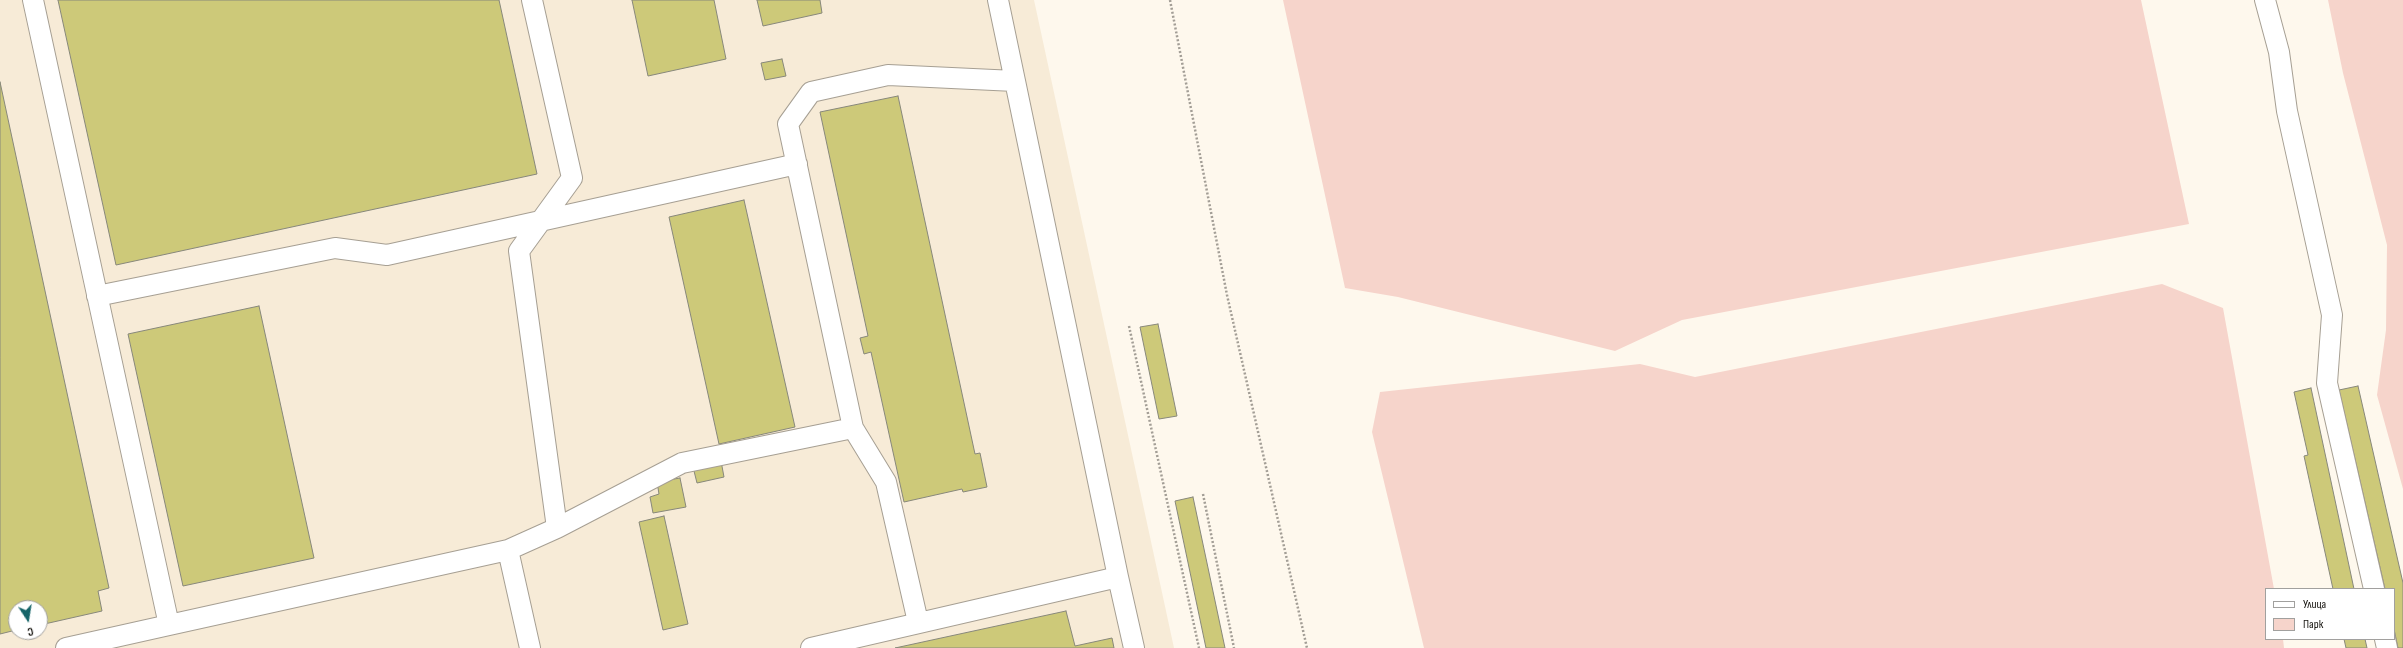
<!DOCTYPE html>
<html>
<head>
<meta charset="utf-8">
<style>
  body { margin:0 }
  #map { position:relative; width:2403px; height:648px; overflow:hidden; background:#fef8ed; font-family:"Sofia Sans Condensed",sans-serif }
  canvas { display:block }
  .legend { position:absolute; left:2265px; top:588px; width:130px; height:52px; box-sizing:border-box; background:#fff; border:1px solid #a1a09e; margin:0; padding:5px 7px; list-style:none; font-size:12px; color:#13110c }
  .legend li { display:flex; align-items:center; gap:8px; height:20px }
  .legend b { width:20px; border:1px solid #a1a09e }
  .north { position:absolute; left:8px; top:600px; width:40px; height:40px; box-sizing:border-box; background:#fff; border:1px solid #a1a09e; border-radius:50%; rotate:168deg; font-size:11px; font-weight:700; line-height:16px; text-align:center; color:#13110c }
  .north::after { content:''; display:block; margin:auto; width:14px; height:18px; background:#156468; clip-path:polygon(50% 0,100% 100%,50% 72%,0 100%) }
</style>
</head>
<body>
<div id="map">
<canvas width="2403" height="648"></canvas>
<ul class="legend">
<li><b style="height:5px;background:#fff"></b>Улица</li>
<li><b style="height:11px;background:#f6d4cb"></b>Парк</li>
</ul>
<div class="north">С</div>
</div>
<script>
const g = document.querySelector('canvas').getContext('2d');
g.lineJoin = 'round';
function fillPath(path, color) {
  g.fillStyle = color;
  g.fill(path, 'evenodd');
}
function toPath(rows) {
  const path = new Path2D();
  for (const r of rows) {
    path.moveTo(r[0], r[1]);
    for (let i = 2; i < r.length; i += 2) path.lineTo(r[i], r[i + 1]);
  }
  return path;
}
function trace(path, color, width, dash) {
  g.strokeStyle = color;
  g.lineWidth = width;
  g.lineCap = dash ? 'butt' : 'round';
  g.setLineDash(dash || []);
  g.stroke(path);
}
fillPath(toPath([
  [0,0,1034,0,1174,648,0,648],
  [16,608,40,608,40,632,16,632]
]), '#f7ebd7');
fillPath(toPath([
  [1283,0,2141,0,2189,224,1682,320,1615,351,1398,297,1345,288],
  [2328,0,2403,0,2403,489,2377,395,2386,330,2387,245,2343,73],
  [2162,284,2223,308,2274,589,2266,589,2266,639,2283,639,2284,648,1424,648,1372,432,1380,392,1640,364,1695,377]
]), '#f6d4cb');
const building = toPath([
  [58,0,499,0,537,174,116,265,58,0],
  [632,0,714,0,726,59,648,76,632,0],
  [757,0,820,0,822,13,763,26,757,0],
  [782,59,786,76,765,80,761,63,782,59],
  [0,82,109,588,98,591,102,611,40,625,40,608,16,608,16,630,0,634,0,82],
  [898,96,975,454,980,453,987,487,963,492,962,489,904,502,871,352,864,354,860,338,868,336,820,112,898,96],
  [744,200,795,427,719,444,669,217,744,200],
  [259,306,314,558,183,586,128,334,259,306],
  [1158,324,1177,416,1159,419,1140,327,1158,324],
  [2358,386,2403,583,2403,648,2398,648,2394,629,2394,589,2385,589,2339,390,2358,386],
  [2311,388,2354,589,2333,589,2304,456,2308,455,2294,392,2311,388],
  [721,461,724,477,697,483,693,467,721,461],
  [680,478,686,507,653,513,650,497,659,494,657,482,680,478],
  [1193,497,1225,648,1206,648,1175,501,1193,497],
  [664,516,688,624,663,630,639,522,664,516],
  [1066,611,1075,646,1112,638,1114,648,895,648,1066,611],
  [2344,639,2365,639,2367,648,2346,648,2344,639]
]);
fillPath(building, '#cdc979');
trace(building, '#88887b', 1);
const minor = toPath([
  [33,0,169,625,508,550,530,648],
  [2265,0,2279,52,2287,111,2332,315,2327,383,2374,589],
  [1015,81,1118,577],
  [97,296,335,248,387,255,797,164],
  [853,428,788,124,811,92,888,75,1015,81,998,0],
  [557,528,682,463,853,428,886,482,918,622],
  [508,550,557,528,519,251,572,178,532,0],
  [2385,639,2387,648],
  [66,648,169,625],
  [811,648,1118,577,1134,648]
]);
trace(minor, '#a69f93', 22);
trace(toPath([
  [1170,0,1227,295,1307,648],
  [1129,326,1199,648],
  [1203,494,1234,648]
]), '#a39e96', 2.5, [2, 2]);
trace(minor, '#fff', 20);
</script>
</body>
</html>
